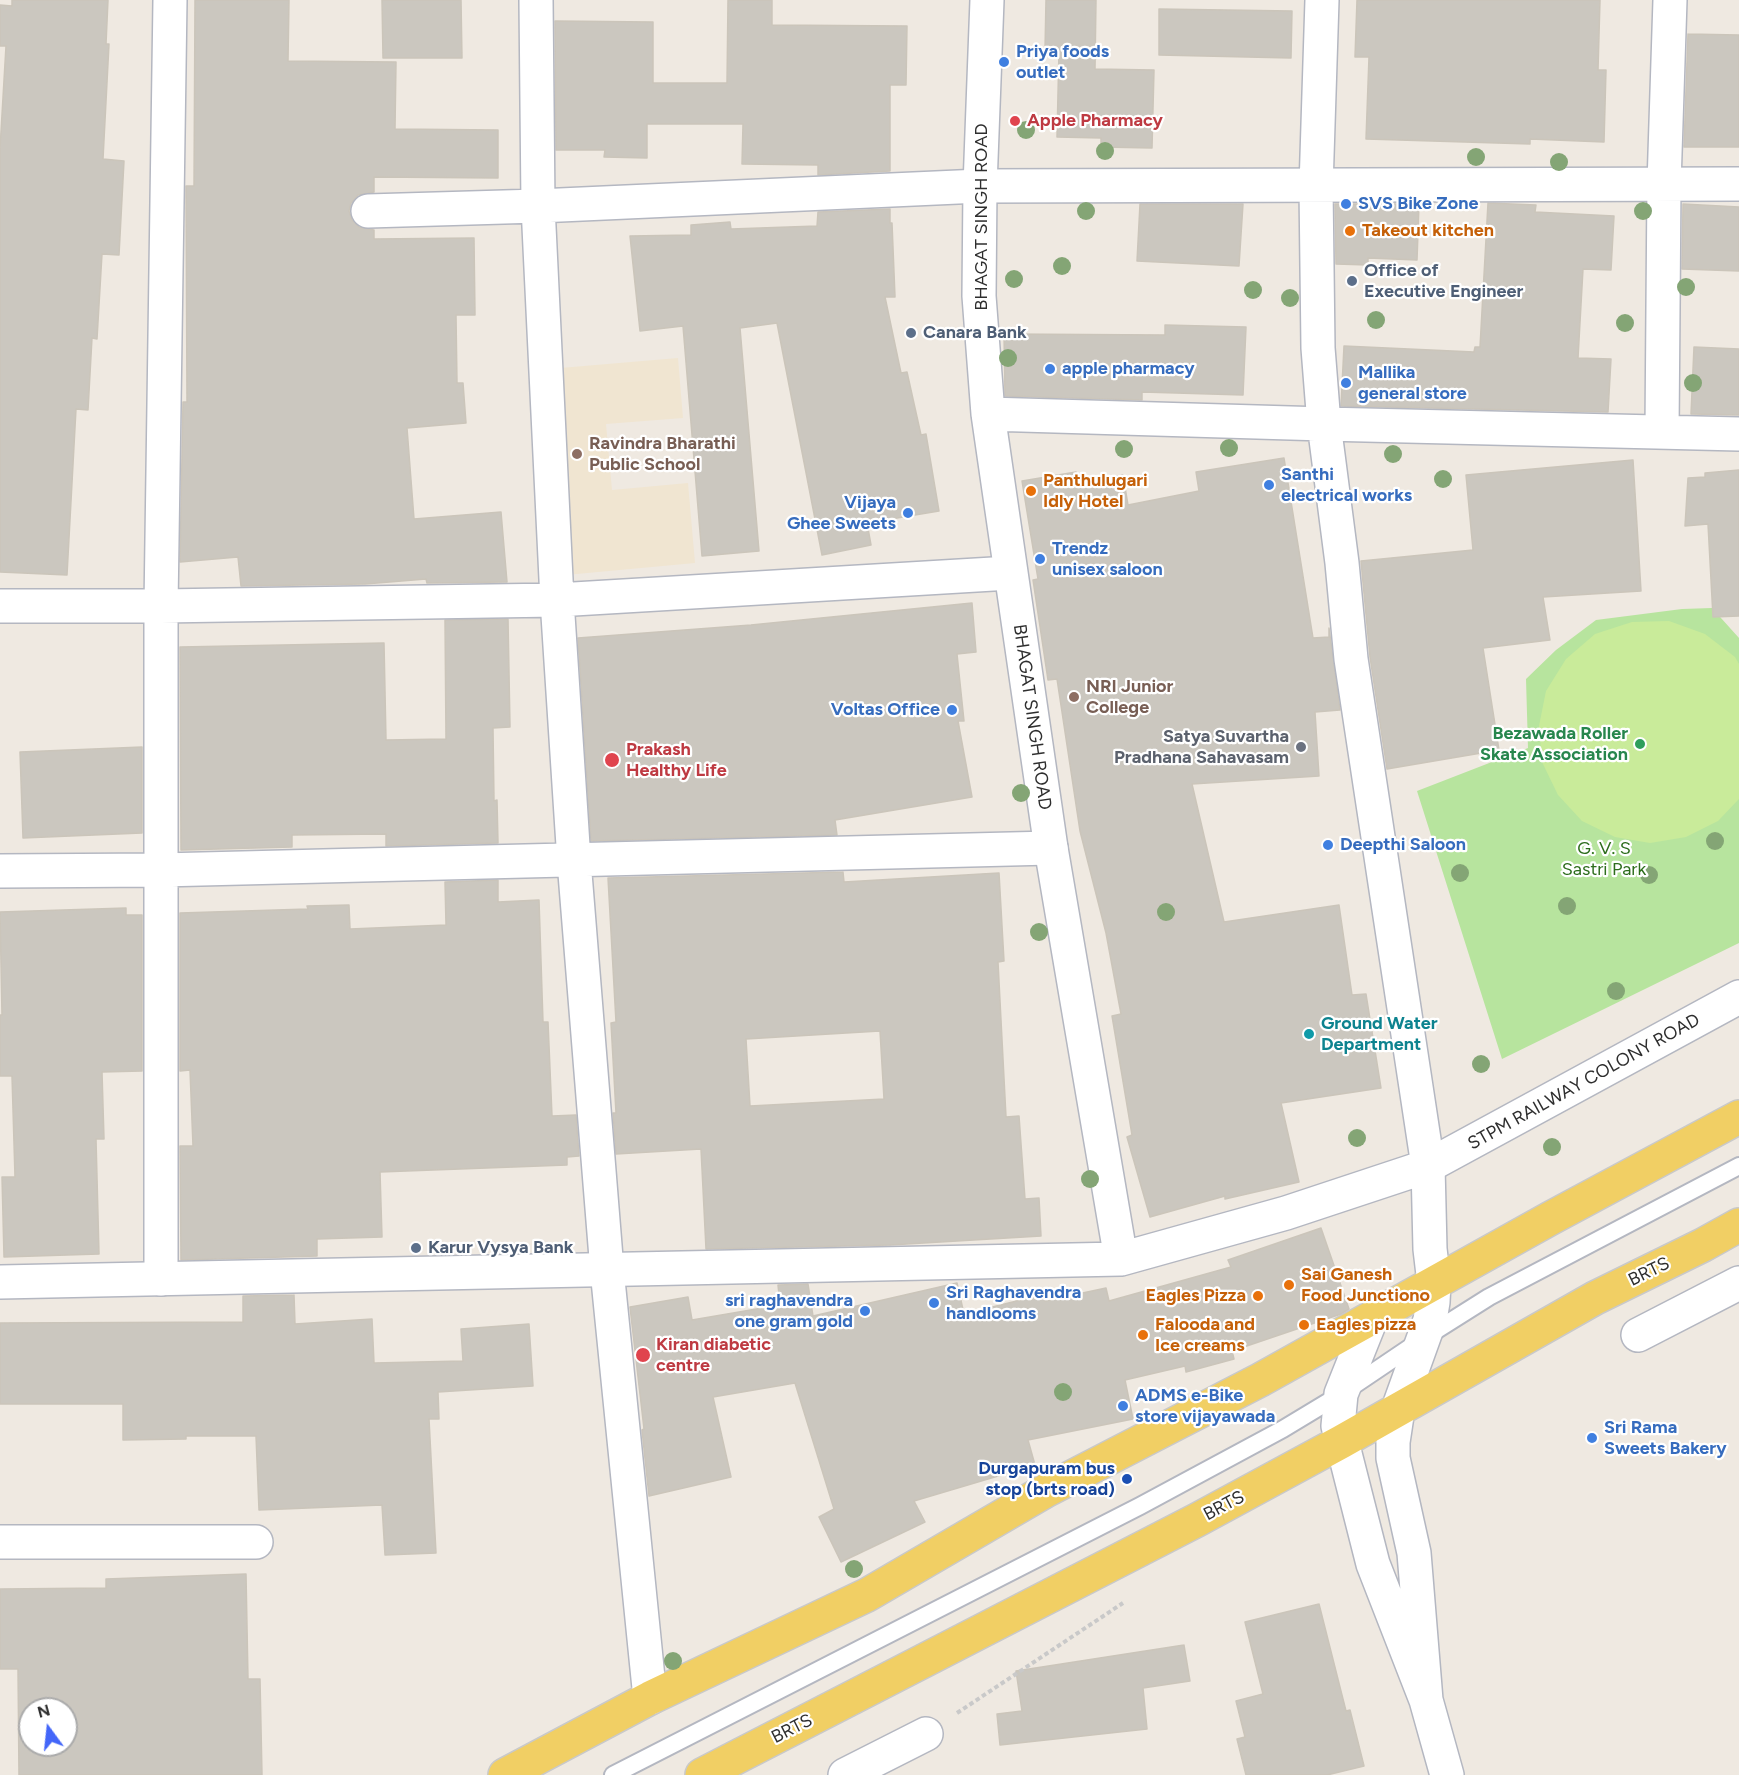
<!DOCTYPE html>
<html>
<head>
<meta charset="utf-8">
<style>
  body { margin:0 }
  #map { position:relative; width:1739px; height:1775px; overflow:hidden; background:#efe9e1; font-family:Figtree,sans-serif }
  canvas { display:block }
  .north { position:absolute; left:18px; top:1697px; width:60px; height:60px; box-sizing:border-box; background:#fff; border:2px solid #ababab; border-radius:50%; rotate:345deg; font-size:16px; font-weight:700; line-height:24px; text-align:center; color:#2e2e2e }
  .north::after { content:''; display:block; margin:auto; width:21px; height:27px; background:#4366f9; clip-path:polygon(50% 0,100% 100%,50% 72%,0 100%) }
</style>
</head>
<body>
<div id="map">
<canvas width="1739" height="1775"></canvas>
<div class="north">N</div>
</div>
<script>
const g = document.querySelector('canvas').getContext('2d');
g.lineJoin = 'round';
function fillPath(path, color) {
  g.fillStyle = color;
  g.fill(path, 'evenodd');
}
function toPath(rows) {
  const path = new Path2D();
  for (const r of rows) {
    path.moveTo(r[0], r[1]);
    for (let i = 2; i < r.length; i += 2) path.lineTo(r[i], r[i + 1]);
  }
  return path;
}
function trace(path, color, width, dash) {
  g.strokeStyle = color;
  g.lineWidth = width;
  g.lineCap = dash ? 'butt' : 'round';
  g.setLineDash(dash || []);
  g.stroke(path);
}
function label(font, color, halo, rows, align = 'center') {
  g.font = font + ' Figtree,sans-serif';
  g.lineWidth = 4.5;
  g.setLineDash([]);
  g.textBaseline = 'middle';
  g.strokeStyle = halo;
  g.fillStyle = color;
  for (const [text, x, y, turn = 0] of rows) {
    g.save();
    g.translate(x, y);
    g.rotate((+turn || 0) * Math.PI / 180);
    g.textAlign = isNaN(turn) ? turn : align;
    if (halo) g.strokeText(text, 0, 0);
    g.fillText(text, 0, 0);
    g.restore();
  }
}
fillPath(toPath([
  [678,358,683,418,606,424,612,490,688,483,695,563,555,576,537,370]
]), '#f0e5d1');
fillPath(toPath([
  [1712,608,1739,638,1739,943,1502,1059,1417,791,1528,748,1526,679,1556,650,1596,620,1682,609]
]), '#b7e49e');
fillPath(toPath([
  [1669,621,1705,634,1735,657,1739,664,1739,799,1718,821,1686,837,1650,843,1615,837,1582,821,1558,795,1542,762,1539,726,1546,691,1566,659,1595,634,1632,622]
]), '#c9eb9a');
const building = toPath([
  [12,0,108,0,106,44,109,44,103,159,124,161,119,255,102,254,97,339,92,338,88,410,76,409,67,575,0,572,0,149,6,46,0,46,0,5,12,6,12,0],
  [195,0,289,0,288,61,396,62,395,129,498,130,498,178,374,177,374,192,358,195,351,203,349,211,352,220,359,227,374,230,374,239,474,238,475,315,456,315,457,383,463,383,466,423,407,428,414,519,501,512,507,582,427,583,426,579,365,584,241,586,238,557,180,562,183,402,187,402,186,186,194,186,195,0],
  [382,0,461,0,462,58,383,58,382,0],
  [728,0,772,0,772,25,907,26,906,85,890,85,890,171,818,175,818,165,742,164,743,124,647,124,647,158,604,157,605,150,556,150,555,21,653,22,653,83,727,83,728,0],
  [1046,0,1096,0,1095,69,1154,70,1152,148,1101,147,1101,138,1057,137,1059,50,1045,50,1046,0],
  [1357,0,1600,0,1598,70,1606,70,1604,142,1530,139,1530,144,1366,139,1369,57,1355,57,1357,0],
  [1159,9,1292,11,1291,58,1159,55,1159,9],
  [1688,34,1739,35,1739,147,1684,147,1688,34],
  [1488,203,1536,205,1535,212,1614,216,1611,270,1583,269,1578,358,1611,359,1608,412,1341,406,1344,346,1474,352,1475,347,1480,347,1488,203],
  [1140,204,1243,204,1239,266,1137,261,1140,204],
  [1335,204,1419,204,1417,260,1368,258,1368,265,1336,264,1335,204],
  [1683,204,1739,207,1739,271,1682,269,1683,204],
  [890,209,890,223,892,223,895,297,885,297,901,373,907,372,921,435,926,434,939,511,867,523,871,545,822,555,777,323,740,328,759,551,702,556,683,326,640,331,630,236,691,235,691,225,730,222,731,229,817,226,818,212,890,209],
  [1165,325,1246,327,1243,395,1142,392,1142,400,1005,396,1004,334,1165,335,1165,325],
  [1694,347,1739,349,1739,415,1691,414,1694,347],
  [1284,458,1313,638,1329,637,1329,628,1340,710,1315,712,1319,776,1192,784,1224,922,1339,905,1352,995,1366,994,1381,1088,1281,1103,1299,1182,1225,1199,1225,1196,1150,1217,1127,1137,1132,1135,1112,1016,1121,1014,1106,933,1080,831,1057,679,1048,680,1033,580,1038,579,1022,481,1076,472,1078,483,1123,475,1128,505,1199,491,1196,472,1284,458],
  [1633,460,1641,591,1543,597,1550,640,1483,648,1499,750,1387,769,1370,657,1361,561,1473,550,1466,475,1633,460],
  [1739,470,1739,616,1713,617,1708,524,1685,526,1688,478,1705,477,1705,473,1739,470],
  [972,603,976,652,957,654,964,721,958,721,972,797,835,820,837,835,591,841,578,638,751,625,972,603],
  [508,619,510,727,493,728,494,801,497,800,498,843,386,846,386,834,292,835,292,847,181,850,180,647,384,643,386,740,446,739,445,620,508,619],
  [142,747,142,833,23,838,20,752,142,747],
  [843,872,844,882,999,873,1004,961,998,962,1006,1117,1019,1116,1025,1199,1039,1198,1041,1236,890,1245,706,1249,701,1149,616,1154,613,1113,616,1113,611,1023,616,1022,608,878,843,872],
  [880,1031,884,1099,750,1106,746,1039,880,1031],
  [498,880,498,902,539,900,543,1022,548,1022,552,1116,576,1115,579,1156,567,1157,567,1165,380,1172,382,1237,317,1239,317,1256,181,1260,180,1146,193,1146,190,1070,180,1071,180,913,308,909,307,906,349,905,350,929,446,925,445,882,498,880],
  [126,908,126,915,142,915,142,1071,102,1072,104,1139,96,1139,99,1254,4,1257,2,1177,15,1177,12,1076,0,1076,0,1015,2,1015,0,912,126,908],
  [1321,1228,1349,1309,1341,1314,1232,1351,1234,1359,1186,1372,1185,1366,1125,1380,1133,1419,1028,1440,1035,1465,914,1501,925,1522,841,1562,819,1517,834,1509,795,1383,713,1397,731,1477,649,1496,642,1430,644,1429,630,1307,688,1297,692,1320,780,1305,778,1285,808,1284,813,1316,957,1283,964,1314,1045,1294,1045,1301,1106,1288,1109,1301,1231,1267,1228,1260,1321,1228],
  [294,1295,295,1324,372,1319,374,1363,463,1361,461,1329,529,1324,533,1386,438,1392,439,1419,429,1419,436,1553,385,1555,382,1505,259,1510,256,1436,186,1436,186,1439,123,1440,123,1404,0,1404,0,1323,243,1322,243,1296,294,1295],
  [246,1574,248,1679,260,1679,262,1775,19,1775,18,1669,0,1669,0,1589,106,1588,106,1579,246,1574],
  [30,1709,66,1709,66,1745,30,1745,30,1709],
  [1319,1604,1346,1711,1350,1710,1364,1766,1327,1775,1246,1775,1237,1739,1245,1737,1236,1701,1263,1694,1245,1622,1319,1604],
  [1184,1645,1190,1681,1143,1688,1147,1729,1000,1745,997,1714,1022,1711,1016,1671,1184,1645]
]);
fillPath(building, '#cbc7bf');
trace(building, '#cbc5ba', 1.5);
const service = toPath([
  [613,1775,1140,1506,1283,1429,1341,1394,1424,1338,1489,1297,1739,1166]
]);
const minor = toPath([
  [536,0,538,206,980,186,1739,184],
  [1322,0,1316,187,1318,348,1324,424,1739,434],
  [368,211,538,206,557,600,574,861,607,1270,650,1698],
  [1662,431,1664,184,1670,0],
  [0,606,161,606,557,600,1010,573],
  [0,871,161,870,1051,848],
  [1428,1166,1739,997],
  [161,1279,161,606,170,0],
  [1638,1335,1739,1283],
  [0,1542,256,1542],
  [845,1775,926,1734]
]);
const tertiary = toPath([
  [987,0,980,186,979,296,988,414,1051,848,1121,1259,1286,1213,1428,1166],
  [988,414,1324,424,1342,563,1351,659,1428,1166,1430,1249,1434,1283,1433,1302,1430,1320,1398,1409,1393,1442,1393,1458,1414,1553,1426,1700],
  [0,1282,1121,1259],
  [1371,1319,1341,1394,1338,1426,1373,1564,1426,1700,1447,1775]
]);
const primary = toPath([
  [505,1775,650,1698,867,1595,1047,1490,1260,1380,1551,1218,1739,1117],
  [702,1775,1197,1520,1341,1442,1595,1298,1703,1245,1739,1225]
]);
trace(service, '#b4b7c1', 20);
trace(minor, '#b4b7c1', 36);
trace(tertiary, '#b4b7c1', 36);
trace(primary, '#c9c9c9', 36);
trace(toPath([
  [957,1713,1123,1603]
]), '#c9c9c9', 4, [4.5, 3]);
trace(service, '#fff', 16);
trace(minor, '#fff', 33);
trace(tertiary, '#fff', 33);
trace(primary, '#f1cf64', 33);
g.fillStyle = '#84a575';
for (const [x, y] of [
  [1026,130],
  [1105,151],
  [1476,157],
  [1559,162],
  [1086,211],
  [1643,211],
  [1062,266],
  [1014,279],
  [1686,287],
  [1253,290],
  [1290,298],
  [1376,320],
  [1625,323],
  [1008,358],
  [1693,383],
  [1229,448],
  [1124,449],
  [1393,454],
  [1443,479],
  [1021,793],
  [1715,841],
  [1460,873],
  [1649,875],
  [1567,906],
  [1166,912],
  [1039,932],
  [1616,991],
  [1481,1064],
  [1357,1138],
  [1552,1147],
  [1090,1179],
  [1063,1392],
  [854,1569],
  [673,1661]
]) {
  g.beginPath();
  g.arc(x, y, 9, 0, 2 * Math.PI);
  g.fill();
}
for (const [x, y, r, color] of [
  [1004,62,6,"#3f7fe0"],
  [1015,121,6,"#e0444e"],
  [1346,204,6,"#3f7fe0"],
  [1350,231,6,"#e8710a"],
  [1352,281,6,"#5c6f8a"],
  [911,333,6,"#5c6f8a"],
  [1050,369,6,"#3f7fe0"],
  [1346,383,6,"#3f7fe0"],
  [577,454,6,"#8d6e63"],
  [1269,485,6,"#3f7fe0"],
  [1031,491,6,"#e8710a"],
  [908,513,6,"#3f7fe0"],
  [1040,559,6,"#3f7fe0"],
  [1074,697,6,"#8d6e63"],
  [952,710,6,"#3f7fe0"],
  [1640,744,6,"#2e9e5b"],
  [1301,747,6,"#6b7280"],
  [612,760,8,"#e0444e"],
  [1328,845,6,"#3f7fe0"],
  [1309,1034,6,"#0f9aa8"],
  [416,1248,6,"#5c6f8a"],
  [1289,1285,6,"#e8710a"],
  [1258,1296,6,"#e8710a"],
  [934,1303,6,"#3f7fe0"],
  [865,1311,6,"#3f7fe0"],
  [1304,1325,6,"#e8710a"],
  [1143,1335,6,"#e8710a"],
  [643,1355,8,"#e0444e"],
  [1123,1406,6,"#3f7fe0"],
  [1592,1438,6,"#3f7fe0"],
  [1127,1479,6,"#1a4fb4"]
]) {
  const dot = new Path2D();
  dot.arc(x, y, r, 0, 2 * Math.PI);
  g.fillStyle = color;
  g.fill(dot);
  trace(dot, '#fff', 2);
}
label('bold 18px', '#366cbe', '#fff', [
  ["Priya foods",1016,52],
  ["outlet",1016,73],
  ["SVS Bike Zone",1358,204],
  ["apple pharmacy",1062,369],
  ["Mallika",1358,373],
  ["general store",1358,394],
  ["Santhi",1281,475],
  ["electrical works",1281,496],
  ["Vijaya",896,503,"right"],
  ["Ghee Sweets",896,524,"right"],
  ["Trendz",1052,549],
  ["unisex saloon",1052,570],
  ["Voltas Office",940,710,"right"],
  ["Deepthi Saloon",1340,845],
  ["Sri Raghavendra",946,1293],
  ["handlooms",946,1314],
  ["sri raghavendra",853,1301,"right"],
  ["one gram gold",853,1322,"right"],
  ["ADMS e-Bike",1135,1396],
  ["store vijayawada",1135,1417],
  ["Sri Rama",1604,1428],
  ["Sweets Bakery",1604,1449]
], 'left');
label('bold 18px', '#be3a42', '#fff', [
  ["Apple Pharmacy",1027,121],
  ["Prakash",626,750],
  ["Healthy Life",626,771],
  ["Kiran diabetic",656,1345],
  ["centre",656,1366]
], 'left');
label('18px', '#2e2e2e', '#fff', [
  ["BHAGAT SINGH ROAD",982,217,-90],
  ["BHAGAT SINGH ROAD",1032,717,82],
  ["STPM RAILWAY COLONY ROAD",1584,1082,-29],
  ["BRTS",1649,1272,-26],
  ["BRTS",1224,1506,-28],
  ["BRTS",792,1729,-27]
]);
label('bold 18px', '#c56008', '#fff', [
  ["Takeout kitchen",1362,231],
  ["Panthulugari",1043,481],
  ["Idly Hotel",1043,502],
  ["Sai Ganesh",1301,1275],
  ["Food Junctiono",1301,1296],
  ["Eagles Pizza",1246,1296,"right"],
  ["Falooda and",1155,1325],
  ["Ice creams",1155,1346],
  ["Eagles pizza",1316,1325]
], 'left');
label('bold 18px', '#4e5e75', '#fff', [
  ["Office of",1364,271],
  ["Executive Engineer",1364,292],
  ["Canara Bank",923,333],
  ["Karur Vysya Bank",428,1248]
], 'left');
label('bold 18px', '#785e54', '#fff', [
  ["Ravindra Bharathi",589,444],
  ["Public School",589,465],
  ["NRI Junior",1086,687],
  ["College",1086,708]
], 'left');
label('bold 18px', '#27864d', '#fff', [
  ["Bezawada Roller",1628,734],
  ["Skate Association",1628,755]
], 'right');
label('bold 18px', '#5b616d', '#fff', [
  ["Satya Suvartha",1289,737],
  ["Pradhana Sahavasam",1289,758]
], 'right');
label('18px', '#2d6d1c', '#fff', [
  ["G. V. S",1604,849],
  ["Sastri Park",1604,870]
]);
label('bold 18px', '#0d838f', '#fff', [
  ["Ground Water",1321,1024],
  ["Department",1321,1045]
], 'left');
label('bold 18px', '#164399', '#fff', [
  ["Durgapuram bus",1115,1469],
  ["stop (brts road)",1115,1490]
], 'right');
</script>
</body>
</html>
